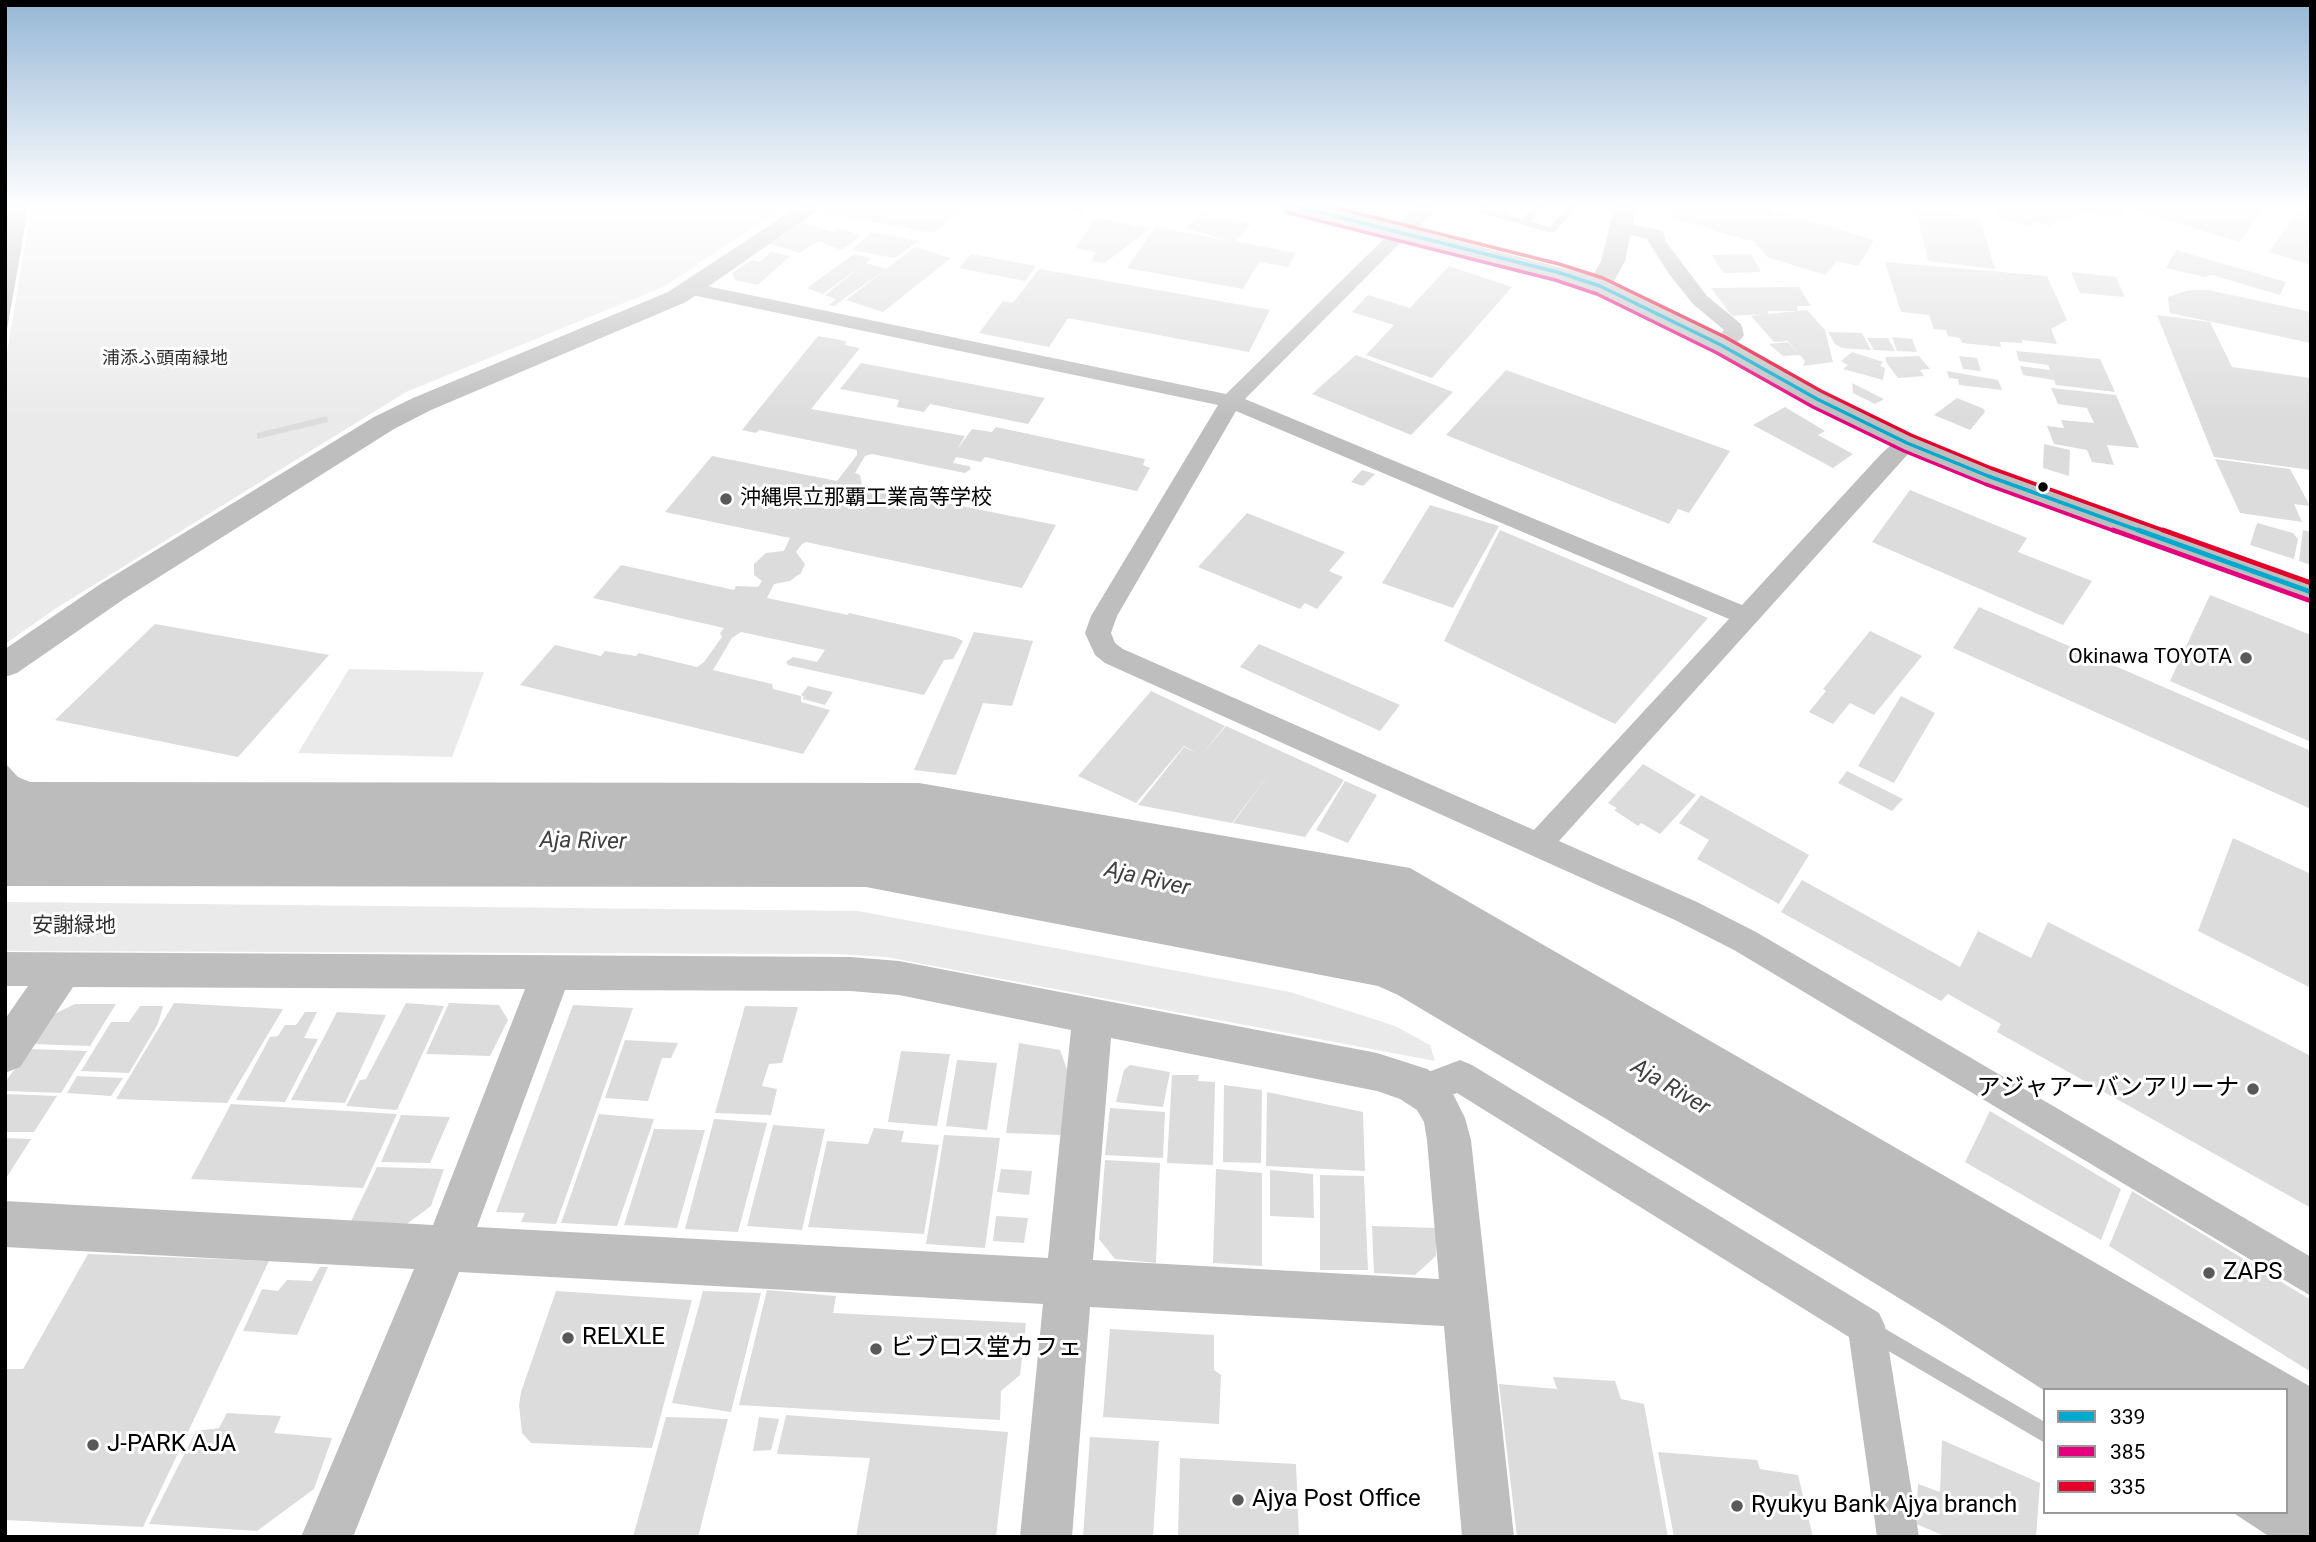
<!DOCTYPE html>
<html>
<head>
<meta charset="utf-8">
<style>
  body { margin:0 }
  #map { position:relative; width:2316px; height:1542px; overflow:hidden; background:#fff; font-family:Roboto,sans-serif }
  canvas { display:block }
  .frame { position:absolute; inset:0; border:7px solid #000; pointer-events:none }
  .legend { position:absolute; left:2043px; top:1388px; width:245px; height:126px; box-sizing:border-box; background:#fff; border:2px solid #999; margin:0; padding:9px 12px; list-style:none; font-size:21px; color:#000 }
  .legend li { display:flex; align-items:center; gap:14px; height:35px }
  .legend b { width:35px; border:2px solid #999 }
</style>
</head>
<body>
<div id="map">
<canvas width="2316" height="1542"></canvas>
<div class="frame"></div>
<ul class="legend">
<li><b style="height:9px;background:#00a9ce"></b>339</li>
<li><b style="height:9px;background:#e5007d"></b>385</li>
<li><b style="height:9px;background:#e4002b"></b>335</li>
</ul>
</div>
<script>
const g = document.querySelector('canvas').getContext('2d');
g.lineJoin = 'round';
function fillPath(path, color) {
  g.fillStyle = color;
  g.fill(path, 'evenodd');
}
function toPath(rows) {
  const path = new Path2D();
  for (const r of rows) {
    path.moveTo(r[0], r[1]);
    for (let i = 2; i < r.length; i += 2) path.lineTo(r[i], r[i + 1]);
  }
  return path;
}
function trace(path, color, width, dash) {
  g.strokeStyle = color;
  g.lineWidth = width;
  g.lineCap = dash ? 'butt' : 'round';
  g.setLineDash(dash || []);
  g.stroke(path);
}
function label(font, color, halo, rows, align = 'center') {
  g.font = font + ' Roboto,"Noto Sans JP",sans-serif';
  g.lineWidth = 6;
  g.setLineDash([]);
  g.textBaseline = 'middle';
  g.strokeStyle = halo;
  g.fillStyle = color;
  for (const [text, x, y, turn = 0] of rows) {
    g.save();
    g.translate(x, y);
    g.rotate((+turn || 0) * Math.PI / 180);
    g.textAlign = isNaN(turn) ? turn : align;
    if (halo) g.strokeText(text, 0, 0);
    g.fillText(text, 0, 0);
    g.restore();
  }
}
fillPath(toPath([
  [32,204,789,204,663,287,406,392,58,607,5,644,5,364],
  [349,669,484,672,452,757,298,753],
  [5,902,858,911,1290,992,1395,1026,1430,1045,1435,1061,886,957,837,954,5,951]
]), '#eaeaea');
fillPath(toPath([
  [5,204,29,204,5,341],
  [5,763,18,777,30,782,919,783,1410,868,2311,1387,2311,1537,2270,1537,2232,1512,2286,1512,2286,1390,2045,1391,1938,1322,1603,1117,1398,995,1378,986,866,887,5,886]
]), '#bcbcbc');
fillPath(toPath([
  [843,204,968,204,933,233,820,212,828,206],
  [1052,204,1092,204,1082,213],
  [1658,204,1754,204,1874,240,1858,266,1837,261,1825,275,1767,257,1755,242,1667,217,1674,209],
  [1983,204,2266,204,2239,242,2127,207,2121,216,2079,212,2070,221,2060,217,2051,226,2034,221,2029,227,1995,215,2000,209],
  [2302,204,2311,204,2311,265,2269,252],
  [1916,210,1979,217,1995,269,1928,261],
  [1201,212,1251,224,1235,241,1296,253,1288,267,1259,262,1243,289,1127,268,1155,227,1230,241,1185,228],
  [1096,218,1150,228,1105,263,1091,261,1096,252,1075,248],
  [802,222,833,232,839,228,861,236,841,250,819,241,799,253,770,244],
  [871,232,919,241,894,258,852,250],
  [915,247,951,258,883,312,846,300],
  [2176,250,2286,282,2280,295,2212,275,2205,277,2166,268],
  [771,252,790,256,758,285,735,280,732,273,752,260,760,262],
  [854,254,872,258,866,263,886,269,834,306,829,305,836,299,825,295,864,264,823,294,807,288],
  [971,254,1036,266,1025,281,959,268],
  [1751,254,1761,272,1723,273,1712,255],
  [1885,262,2047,276,2067,320,2051,329,2057,344,2022,340,2022,343,2000,342,2001,347,1962,343,1960,338,1948,336,1946,330,1934,329,1929,315,1901,312],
  [1449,266,1512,287,1432,378,1366,355,1394,325,1352,312,1368,295,1410,308],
  [1039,269,1270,310,1249,352,1068,318,1049,347,979,333,1003,301,1013,303],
  [2071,272,2116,277,2125,297,2080,293],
  [1799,287,1811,306,1797,306,1798,311,1768,311,1768,314,1807,310,1825,330,1833,362,1803,366,1805,361,1788,341,1774,342,1751,316,1763,314,1732,316,1711,288],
  [2189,290,2208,290,2311,312,2311,343,2170,313,2168,297],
  [2157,315,2210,322,2232,367,2311,378,2311,470,2214,457],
  [1828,332,1862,333,1871,350,1842,348,1835,344],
  [818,336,846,341,845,345,860,348,811,409,965,436,956,451,972,429,992,432,996,427,1145,459,1143,465,1150,468,1137,491,985,457,981,462,956,457,953,463,969,466,971,469,965,473,872,454,865,456,855,473,860,475,862,486,1056,525,1022,588,806,542,802,544,796,552,805,564,801,573,790,581,774,584,767,598,848,615,849,613,955,637,963,641,953,659,944,660,924,695,788,665,786,662,793,657,817,662,825,650,741,632,732,638,713,670,772,684,773,689,801,696,801,702,830,710,803,754,520,685,555,645,601,656,605,651,636,656,639,653,697,667,704,662,722,637,720,633,724,628,593,598,621,565,734,590,736,586,758,587,762,581,754,575,754,564,766,553,784,551,790,538,665,512,712,456,837,481,857,455,857,450,759,430,756,433,742,430],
  [1892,337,1912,339,1917,352,1897,351],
  [1867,338,1888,338,1895,351,1874,350],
  [1788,342,1800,355,1783,356,1769,344],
  [2016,351,2100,359,2115,392,2056,385,2054,380,2023,375,2020,366,2050,370,2048,365,2019,361],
  [1852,352,1883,362,1880,366,1885,368,1883,380,1843,369,1848,365,1841,361],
  [1356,355,1453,392,1411,435,1312,394],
  [1919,356,1930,369,1920,370,1924,376,1898,378,1886,362,1886,357],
  [1959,356,1977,358,1981,371,1963,369],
  [861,363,1045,398,1028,424,930,404,924,412,897,407,899,400,840,389],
  [1506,370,1730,451,1689,513,1678,509,1669,524,1446,435],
  [1947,371,1998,380,2002,390,1959,385,1958,379,1949,378],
  [1852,383,1884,399,1875,404,1853,393],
  [2051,388,2116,395,2139,448,2107,445,2114,465,2092,462,2087,450,2054,444,2047,426,2064,428,2061,420,2094,423,2087,408,2058,404],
  [1957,398,1984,409,1985,412,1970,430,1934,415],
  [1785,407,1825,431,1818,435,1853,454,1833,468,1753,425],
  [327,416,328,422,257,439,257,433],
  [2044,444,2070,450,2069,476,2043,468],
  [2215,459,2290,469,2310,506,2294,504,2302,522,2240,513],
  [1362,470,1375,474,1363,486,1351,482],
  [1910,490,2027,538,2018,552,2092,581,2063,625,1872,542],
  [1430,505,1499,526,1453,608,1382,583],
  [1247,513,1345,552,1329,571,1343,577,1317,609,1305,603,1300,609,1198,567],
  [2257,523,2293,533,2298,539,2294,559,2250,545],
  [1500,530,1708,618,1615,724,1444,641],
  [2303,530,2311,532,2311,565,2299,561],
  [2210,595,2311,635,2311,742,2170,681],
  [1979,607,2311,751,2311,809,1953,648],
  [155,624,329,655,238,757,55,720],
  [1870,631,1922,656,1874,715,1850,703,1833,724,1809,712,1826,691,1823,689],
  [974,632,1033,641,1012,706,983,703,956,775,914,770],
  [1259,644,1400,705,1380,731,1240,667],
  [808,686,833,692,825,705,803,699,803,697,807,698,801,695],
  [1151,691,1225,726,1201,755,1226,726,1344,780,1305,837,1233,823,1271,771,1232,823,1138,805,1184,747,1196,753,1184,746,1136,803,1078,776],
  [1901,696,1935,713,1894,783,1858,766],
  [1643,764,1696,795,1660,834,1641,823,1638,826,1614,810,1617,808,1608,803],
  [1847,771,1903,799,1892,811,1838,783],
  [1345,781,1377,795,1348,843,1316,830],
  [1701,795,1809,855,1779,904,1697,859,1709,840,1679,823],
  [2233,838,2311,874,2311,988,2198,931],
  [1802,880,1960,967,1978,931,2031,958,2048,922,2311,1056,2311,1208,1997,1032,2001,1024,1948,994,1941,1001,1781,912],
  [174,1003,283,1009,227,1103,116,1099],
  [406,1003,444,1006,397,1110,346,1106,360,1080,366,1079],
  [449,1003,499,1005,508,1020,490,1056,426,1054],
  [75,1004,116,1004,90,1046,32,1044,48,1017],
  [573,1005,633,1008,556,1224,521,1222,525,1213,496,1212],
  [140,1006,163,1006,158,1024,129,1073,81,1071,111,1022,129,1022],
  [745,1006,798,1007,782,1063,769,1064,762,1086,777,1089,771,1115,715,1113],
  [305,1012,317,1012,304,1038,318,1039,285,1102,236,1100,270,1037,278,1036,285,1025,296,1025],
  [337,1012,386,1015,345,1103,291,1100],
  [625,1040,678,1043,671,1058,662,1058,648,1101,605,1098],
  [1019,1043,1060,1050,1068,1072,1061,1135,1006,1133],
  [30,1049,87,1051,61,1093,5,1091,5,1082],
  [901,1051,950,1054,937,1126,888,1122],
  [957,1060,997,1063,987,1130,946,1126],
  [1130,1065,1170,1072,1163,1107,1116,1102,1124,1070],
  [1172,1075,1199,1075,1198,1081,1215,1082,1213,1165,1167,1163],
  [77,1076,123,1078,111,1096,67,1093],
  [1224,1085,1262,1090,1261,1163,1223,1162],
  [1267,1092,1363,1112,1365,1171,1266,1166],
  [5,1094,57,1096,34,1132,5,1132],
  [231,1104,397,1114,363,1188,191,1179],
  [1110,1108,1165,1112,1163,1158,1105,1155],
  [1990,1111,2121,1189,2101,1240,1965,1162],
  [599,1114,654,1119,617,1226,561,1223],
  [401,1115,450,1117,430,1163,381,1162],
  [714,1119,767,1123,738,1232,685,1229],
  [773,1125,825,1129,802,1230,747,1226],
  [874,1128,904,1131,901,1142,939,1145,924,1234,808,1227,827,1141,868,1144],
  [654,1129,705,1130,677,1228,624,1225],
  [944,1135,1000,1138,985,1248,926,1244],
  [5,1138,31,1139,5,1180],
  [1105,1160,1160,1163,1156,1263,1115,1259,1099,1239],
  [377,1167,444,1169,431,1206,404,1226,351,1221],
  [1001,1169,1032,1171,1029,1195,997,1192],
  [1216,1169,1262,1173,1262,1266,1213,1263],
  [1270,1170,1313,1174,1314,1218,1270,1216],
  [1320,1175,1364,1176,1368,1270,1320,1270],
  [2132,1191,2311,1300,2311,1372,2109,1246],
  [996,1216,1028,1218,1024,1243,993,1241],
  [1372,1226,1436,1228,1436,1256,1415,1275,1374,1273],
  [88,1254,269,1261,143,1527,5,1520,5,1369,23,1369],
  [320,1267,328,1267,297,1335,243,1331,262,1289,278,1291,287,1280,312,1281],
  [767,1290,836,1296,833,1313,1026,1323,1020,1375,1001,1391,1000,1420,739,1405],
  [556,1291,692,1300,652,1448,531,1443,522,1433,519,1405,521,1392],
  [703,1291,761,1293,731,1412,672,1403],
  [1110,1329,1214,1335,1214,1370,1221,1375,1219,1424,1103,1417],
  [1553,1377,1615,1381,1621,1399,1644,1404,1668,1537,1517,1537,1499,1384,1557,1389],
  [227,1413,281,1416,274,1433,332,1438,314,1489,257,1531,149,1524,196,1431,219,1428],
  [786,1415,1008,1432,996,1537,856,1537,870,1458,777,1454],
  [666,1417,728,1419,698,1537,633,1537],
  [759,1417,779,1419,771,1450,753,1451],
  [1090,1437,1159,1441,1153,1537,1083,1537],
  [1942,1440,2040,1483,2036,1537,1947,1537,1916,1524,1918,1484,1940,1492],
  [1658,1452,1757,1460,1760,1469,1798,1475,1813,1537,1674,1537],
  [1180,1458,1296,1464,1299,1537,1178,1537]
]), '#dcdcdc');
fillPath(toPath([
  [1482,204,1491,204,1487,209,1522,219,1536,204,1544,204,1530,221,1550,227,1571,204,1579,204,1555,232,1552,233,1478,212,1477,210,1482,204],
  [1870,1320,2045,1422,2045,1443,1863,1336,1861,1329,1863,1322,1870,1320]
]), '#bebebe');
fillPath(toPath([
  [1621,222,1663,231,1666,242,1707,296,1741,324,1744,335,1741,339,1728,349,1714,349,1711,345,1724,330,1693,304,1669,274,1647,239,1615,231,1612,227,1621,222],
  [1401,226,1410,232,1407,236,1245,399,1742,605,1882,453,1899,438,1915,438,1918,443,1559,841,1697,902,1756,932,2311,1257,2311,1296,1734,950,1675,920,1105,663,1095,655,1085,633,1091,616,1218,405,692,295,682,289,692,283,1226,394,1395,228,1401,226],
  [1236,411,1729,619,1534,830,1123,649,1115,643,1111,633,1117,616,1236,411],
  [1460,1060,1472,1065,1879,1313,1885,1326,1919,1537,1877,1537,1849,1337,1457,1093,1422,1106,1410,1101,1405,1090,1410,1079,1460,1060]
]), '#bebebe');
fillPath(toPath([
  [802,204,827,204,686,302,431,410,394,429,124,599,17,673,5,677,5,649,102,583,374,417,413,398,668,292,802,204],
  [1276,204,1312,204,1396,224,1418,204,1441,204,1416,230,1593,276,1601,261,1615,204,1637,204,1625,261,1613,283,1730,340,1826,393,1917,437,1998,470,2311,580,2311,603,1978,482,1897,449,1808,405,1712,350,1591,291,1549,277,1279,209,1276,204],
  [5,952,850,957,899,961,1377,1053,1427,1069,1447,1082,1465,1118,1471,1140,1514,1537,1462,1537,1444,1326,1090,1307,1072,1537,1020,1537,1043,1304,459,1272,353,1537,301,1537,414,1269,5,1247,5,1201,433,1225,525,989,73,987,20,1067,5,1073,5,1019,28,986,5,986,5,952],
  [565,990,850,991,899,995,1071,1030,1048,1258,477,1227,565,990],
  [1111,1038,1377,1091,1400,1099,1417,1110,1424,1122,1427,1140,1439,1279,1093,1260,1111,1038]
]), '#bebebe');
trace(toPath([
  [1287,204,1557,272,1600,286,1721,345,1817,399,1907,443,1988,476,2143,532]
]), '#00a9ce', 3.5);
trace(toPath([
  [2138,530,2311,592]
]), '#00a9ce', 5);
trace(toPath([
  [1285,212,1555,280,1597,294,1717,353,1813,407,1904,451,1985,484,2117,532]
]), '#e5007d', 3.5);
trace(toPath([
  [2113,530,2308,600]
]), '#e5007d', 5);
trace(toPath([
  [1321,204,1559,264,1603,278,1725,337,1821,391,1911,435,1991,468,2168,532]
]), '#e4002b', 3.5);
trace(toPath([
  [2163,530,2311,583]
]), '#e4002b', 5);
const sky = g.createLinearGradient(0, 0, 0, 419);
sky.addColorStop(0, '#96b7d6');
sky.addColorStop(0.49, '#fff');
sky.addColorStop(1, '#ffffff00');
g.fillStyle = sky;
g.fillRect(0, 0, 2316, 419);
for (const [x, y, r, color] of [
  [2043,487,6,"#000"],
  [726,499,7,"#595959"],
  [2246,658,7,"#595959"],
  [2253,1089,7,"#595959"],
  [2209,1273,7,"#595959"],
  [568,1338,7,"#595959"],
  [876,1349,7,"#595959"],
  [93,1445,7,"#595959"],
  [1238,1500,7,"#595959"],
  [1737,1506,7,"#595959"]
]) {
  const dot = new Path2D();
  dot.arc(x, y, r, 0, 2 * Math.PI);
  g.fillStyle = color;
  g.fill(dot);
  trace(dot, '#fff', 2.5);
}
label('18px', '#2f2f2f', '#fff', [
  ["浦添ふ頭南緑地",165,359]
]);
label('21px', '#000', '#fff', [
  ["沖縄県立那覇工業高等学校",740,499],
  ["Okinawa TOYOTA",2232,658,"right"]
], 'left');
label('21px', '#2f2f2f', '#fff', [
  ["安謝緑地",74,927]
]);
label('italic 23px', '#404040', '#fff', [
  ["Aja River",583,842,1],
  ["Aja River",1147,880,13],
  ["Aja River",1670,1088,31]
]);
label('24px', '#000', '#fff', [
  ["アジャアーバンアリーナ",2239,1089,"right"],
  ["ZAPS",2223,1273],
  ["RELXLE",582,1338],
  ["ビブロス堂カフェ",890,1349],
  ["J-PARK AJA",107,1445],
  ["Ajya Post Office",1252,1500],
  ["Ryukyu Bank Ajya branch",1751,1506]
], 'left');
</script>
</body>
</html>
